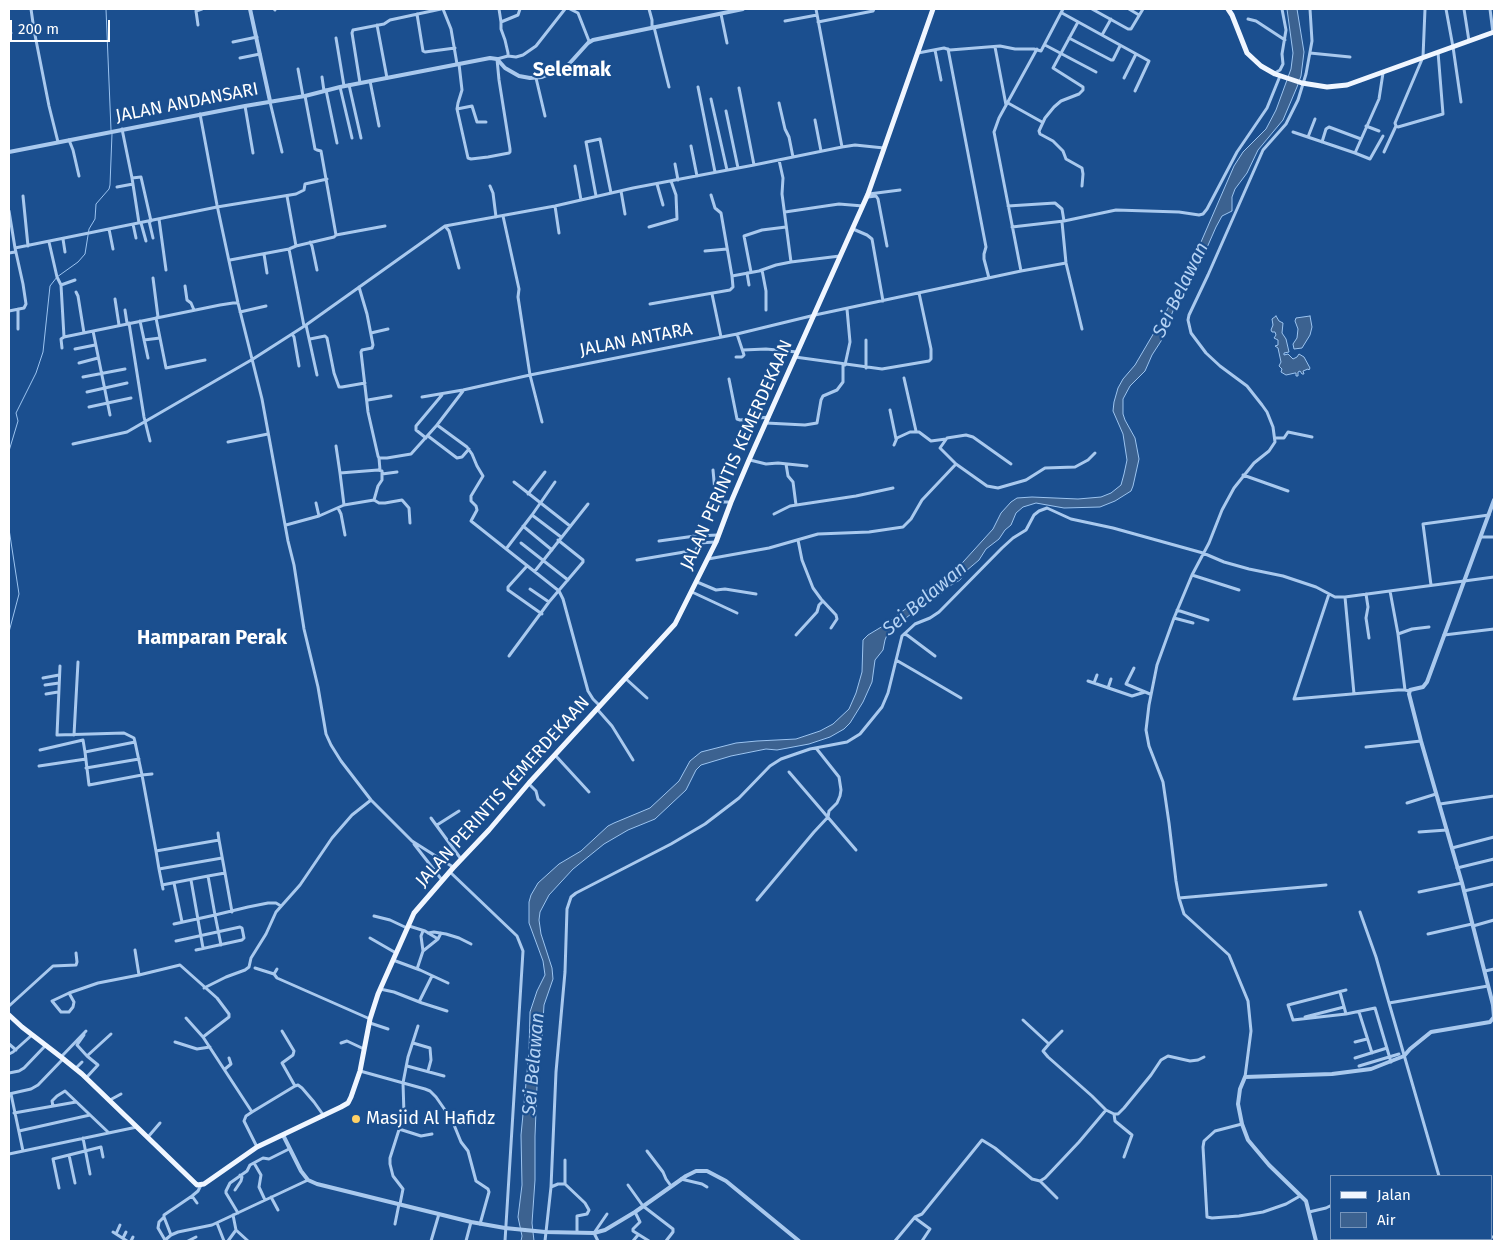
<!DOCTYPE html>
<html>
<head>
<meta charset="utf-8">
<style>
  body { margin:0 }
  #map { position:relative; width:1503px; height:1250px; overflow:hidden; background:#1b4f8f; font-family:"Fira Sans",sans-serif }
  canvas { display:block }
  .frame { position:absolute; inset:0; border:10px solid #fff; pointer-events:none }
  .legend { position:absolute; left:1330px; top:1175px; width:162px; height:65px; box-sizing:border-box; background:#1b4f8f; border:1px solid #7695bc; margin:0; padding:6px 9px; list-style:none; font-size:15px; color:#fff }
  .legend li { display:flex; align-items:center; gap:10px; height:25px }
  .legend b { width:25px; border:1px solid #7695bc }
  .scale { position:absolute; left:10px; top:20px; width:100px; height:22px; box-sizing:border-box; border:2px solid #fff; border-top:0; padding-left:6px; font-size:15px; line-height:18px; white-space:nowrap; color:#fff; -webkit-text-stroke:4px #1b4f8f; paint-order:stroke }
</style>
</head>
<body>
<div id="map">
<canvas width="1503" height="1250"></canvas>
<div class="frame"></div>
<ul class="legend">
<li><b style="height:6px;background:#f0f6ff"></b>Jalan</li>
<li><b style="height:14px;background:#3c6290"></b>Air</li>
</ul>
<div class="scale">200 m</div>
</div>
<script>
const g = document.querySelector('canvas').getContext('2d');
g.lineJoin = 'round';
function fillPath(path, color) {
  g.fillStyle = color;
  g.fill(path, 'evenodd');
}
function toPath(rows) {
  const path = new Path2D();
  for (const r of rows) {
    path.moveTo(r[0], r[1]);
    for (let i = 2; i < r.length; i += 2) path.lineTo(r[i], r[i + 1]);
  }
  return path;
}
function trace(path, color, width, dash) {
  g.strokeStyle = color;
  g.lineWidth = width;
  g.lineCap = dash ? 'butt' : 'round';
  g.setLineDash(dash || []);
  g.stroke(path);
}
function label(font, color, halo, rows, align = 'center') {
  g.font = font + ' "Fira Sans",sans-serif';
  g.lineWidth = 4.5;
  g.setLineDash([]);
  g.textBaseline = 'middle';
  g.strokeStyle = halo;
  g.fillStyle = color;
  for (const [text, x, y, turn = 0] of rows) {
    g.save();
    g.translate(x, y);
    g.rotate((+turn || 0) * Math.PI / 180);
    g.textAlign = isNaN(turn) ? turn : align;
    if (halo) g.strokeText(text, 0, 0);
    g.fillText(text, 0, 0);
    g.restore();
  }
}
const water = toPath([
  [1287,9,1297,9,1304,52,1301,76,1297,87,1283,120,1258,150,1247,173,1235,189,1232,197,1232,211,1222,216,1216,227,1202,259,1174,308,1163,338,1152,355,1145,371,1130,386,1123,399,1123,414,1125,420,1135,438,1139,459,1133,486,1131,491,1115,501,1100,507,1064,508,1036,503,1023,507,1016,513,1011,525,1005,530,999,539,986,549,979,560,966,571,960,580,946,588,937,598,925,603,897,625,887,635,885,640,883,650,875,660,872,682,863,702,850,723,844,729,830,737,809,744,777,750,766,749,731,756,701,765,696,770,686,790,655,819,628,830,604,844,573,869,549,895,540,912,539,920,541,934,552,968,553,979,544,1005,542,1036,538,1061,535,1136,535,1180,532,1223,534,1241,521,1241,522,1236,518,1217,522,1185,521,1135,529,1052,530,1012,537,991,545,975,543,961,529,923,529,902,531,895,538,883,559,864,581,851,608,826,614,823,650,808,679,781,690,761,701,752,736,743,757,741,796,739,820,731,833,724,849,709,856,693,862,672,863,640,868,635,883,626,912,604,924,592,954,572,993,529,1001,513,1011,502,1017,498,1032,497,1078,499,1101,497,1111,493,1121,485,1124,474,1127,460,1123,434,1113,411,1114,402,1118,388,1123,379,1135,365,1165,314,1201,242,1234,166,1243,152,1266,129,1276,110,1291,69,1293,53,1287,9],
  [1276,316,1279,321,1283,323,1282,333,1286,339,1289,352,1284,353,1284,355,1288,354,1293,359,1297,357,1299,354,1304,357,1310,368,1309,370,1308,369,1303,371,1304,374,1302,374,1300,371,1298,372,1298,376,1296,376,1296,373,1295,373,1286,375,1281,372,1282,369,1279,366,1281,362,1278,348,1275,346,1278,345,1278,340,1274,338,1276,335,1275,332,1272,332,1271,330,1273,325,1272,319,1276,316],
  [1310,316,1312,327,1310,335,1302,348,1294,349,1293,344,1297,338,1298,329,1295,321,1296,318,1310,316]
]);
fillPath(water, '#3c6290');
trace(water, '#9cc4f0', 1);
trace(toPath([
  [106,9,111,130],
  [9,451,18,421,16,413,36,373,43,352,50,286,57,277,78,262,85,254,89,229,95,219,96,204,109,189,110,185,112,134],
  [9,460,9,464],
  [9,529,19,594,9,632]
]), '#9cc4f0', 1);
trace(toPath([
  [31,9,34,30,49,106,58,142],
  [274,9,275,10],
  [443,9,451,29,457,64],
  [499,9,501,22],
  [570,9,578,13,589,41],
  [649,9,652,20,652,27],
  [816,9,842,147],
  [1092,9,1128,29,1131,29,1143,9],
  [1129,9,1139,15],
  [1446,9,1453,47,1461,102],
  [1464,9,1469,41],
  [1490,9,1493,33],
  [1062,13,1149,61,1135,91],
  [417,14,423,51,425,52,455,48],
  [721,14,727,43],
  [1248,19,1256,21,1285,40],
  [785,21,817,15],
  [818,22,873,11,874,9],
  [1078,22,1053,68,1083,87,1083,90,1079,94,1061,101,1054,107,1045,118,1039,131,1040,134,1053,141,1063,151,1066,159,1082,168,1083,174,1082,186],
  [198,25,196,11,202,9],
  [377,25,387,78],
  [654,27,669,87],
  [9,34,11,33],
  [1102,35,1111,19],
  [336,38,344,86],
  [1069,38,1111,60,1113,60,1120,46],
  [233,42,257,37],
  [1045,45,1096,72],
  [995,47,1006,105],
  [948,49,986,247,984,254,984,259,989,278],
  [935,50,941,80],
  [918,53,944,48,950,50,1000,46,1015,49,1034,49,1041,51,1063,9],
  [1310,53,1350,57],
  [508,56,516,57,523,55,536,46,565,9],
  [240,58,260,54],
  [459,64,462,90,458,103,457,109,468,158,471,159,488,157,509,153,510,152,510,149,499,80,497,59,508,56,508,53,505,40,501,29,501,22,518,15,520,9],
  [298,69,303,96],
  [1275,73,1280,70,1283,64,1282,54,1286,30,1282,9],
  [322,77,324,91],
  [536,78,545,116],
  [1124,78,1136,54],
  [370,81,379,126],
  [360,83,352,33,353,30,384,24,390,20,441,9],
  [349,85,361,138],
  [340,87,352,138],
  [698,87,715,172],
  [739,88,754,165],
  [326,90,337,143],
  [711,99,727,170],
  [270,102,282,152],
  [779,103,785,129,789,137,793,157],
  [1008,103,1042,122],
  [245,106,253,153],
  [457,109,472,106,477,122,486,122],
  [726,111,738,168],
  [200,114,217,205,238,303,262,399,288,541,294,565,304,629,318,687,326,734,331,745,341,761,371,800,412,841,453,867],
  [815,120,821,151],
  [1366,126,1379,131],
  [1396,126,1398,127,1443,114,1438,52],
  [122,129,132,178,139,223],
  [1293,132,1355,153],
  [1383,136,1370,159,1355,153,1379,99,1383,73],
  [1308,137,1315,119],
  [69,140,73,150,79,176],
  [1322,142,1326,129,1329,127,1361,139],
  [691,146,697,176],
  [1384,152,1396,126,1395,123,1423,57,1425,9],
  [779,160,783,178,782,194,791,262],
  [675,164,678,180],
  [575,166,581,200],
  [132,178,141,177,151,221],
  [657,184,663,205],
  [490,186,493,193,496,217],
  [117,187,133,184],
  [621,191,625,214],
  [869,194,900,190],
  [711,195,715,208,721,213,732,276],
  [23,196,28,246],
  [287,196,296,246],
  [596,196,586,142,600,139,611,193],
  [868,197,876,196,878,199,887,246],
  [555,206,559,233],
  [1008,206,1055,203,1062,209,1064,221],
  [9,211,15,248],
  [785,212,839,204,863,206],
  [503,216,519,289,518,297,530,375,542,422],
  [159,219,166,270],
  [149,221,153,238],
  [1062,222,1066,263,1082,329],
  [141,223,146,241],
  [133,224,136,238],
  [445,226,449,231,459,268],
  [649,227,677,219,676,195,671,181],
  [1012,227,1064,221,1116,210,1179,212,1199,215,1203,214,1207,209,1237,152,1267,108,1280,76],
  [109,229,113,249],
  [853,229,867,235,872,239,883,301],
  [336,235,385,226],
  [63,239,65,252],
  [49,242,57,277,61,285,64,337,61,339,62,348],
  [310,242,312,246,317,270],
  [289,249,304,326],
  [705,251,727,249],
  [9,253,15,252],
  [264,254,267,273],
  [230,260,289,249,296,246,334,237,336,235,321,151,317,150,315,149,305,96],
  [762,270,766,291,766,310],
  [1021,271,994,132,999,118,1037,49],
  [751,272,744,236,762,230,786,227],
  [747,273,749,285],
  [153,278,158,317],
  [61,285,75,280],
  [185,286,187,300,191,303,194,310],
  [359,287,367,314,373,345,372,348,362,350,361,352,368,412,378,456,379,458,387,458,411,454,437,425,467,447,472,454,477,466,483,476,471,496,471,501,476,506,477,510,471,521,559,591,563,599,588,691,593,699,600,706],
  [76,292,78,296,84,333],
  [712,294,721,337],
  [115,299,119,325],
  [650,304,730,290,733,287,732,276,759,271,776,265,791,262,840,256],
  [18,309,18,329],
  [125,310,127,323],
  [9,311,24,308,26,304,23,284,15,248,217,207,296,194,304,190,305,184,327,179],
  [240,312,266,306],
  [156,318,166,368,205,360],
  [140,321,148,358],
  [129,323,144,417,150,441],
  [306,325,317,375],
  [93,331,110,415],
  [371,333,388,329],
  [292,334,294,337,299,366],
  [64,337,220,305,233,303,238,303],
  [310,339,325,336,327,338,334,373,339,387,342,387,365,383],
  [144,340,160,338],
  [75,349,95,345],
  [743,350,766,349,797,352],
  [736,357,742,357,744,355,737,334],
  [795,357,882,369,929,361,931,359,931,349,919,293],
  [79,363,98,358],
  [845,365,850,342,847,309],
  [866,368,866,340],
  [83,377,125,369],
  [904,378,916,431],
  [729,379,737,419,740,420,769,417],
  [87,392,127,383],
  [422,397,463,390,530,375,737,334,815,315,1021,271,1066,263],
  [368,400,391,396],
  [89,407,131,398],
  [890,410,896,439],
  [766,423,805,425,817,423,821,400,823,396,837,390,843,382,843,364],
  [437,425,463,391],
  [428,436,457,458,462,457,469,449],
  [426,438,416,430,416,426,442,395],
  [1275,438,1284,438,1288,432,1312,437],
  [228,442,268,434],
  [73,444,127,432,253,359,306,325,445,226,555,206,633,188,754,165,842,147,855,145,884,148],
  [894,445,897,438,910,432,919,432,931,441,946,439],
  [336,446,340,473,378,470,382,471,382,480,378,486,374,500],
  [379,458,380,470],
  [750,460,766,464,778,463,807,466],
  [786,464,788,476,793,482,796,505],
  [956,464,940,448,947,438,966,435,973,437,1011,464],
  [713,470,716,502],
  [340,473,344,505],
  [382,474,397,472],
  [1243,475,1288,491],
  [514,482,570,526],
  [528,494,545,472],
  [710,502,731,502],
  [316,503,319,516],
  [338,508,341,514,345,535],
  [774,514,790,506,856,496,893,488],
  [532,515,561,537],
  [286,525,319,516,344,505,374,500,379,503,385,503,402,500,409,508,410,523],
  [523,526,552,550],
  [1481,537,1494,537],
  [798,540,802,560,813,588,821,599,836,615,837,619,831,628],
  [659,541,695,536,718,535],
  [521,543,568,580],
  [506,549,532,515,555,482],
  [708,559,769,548,818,534,869,532,903,527,911,519,922,500,956,464,987,486,998,488,1026,480,1045,468,1075,467,1088,460,1095,453],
  [637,560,696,550,699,543,715,542],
  [527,566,508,587,508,590,542,614],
  [535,571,588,504],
  [1192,575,1239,590],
  [697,582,716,590,725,589,756,594],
  [1431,585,1423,524,1489,515],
  [530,589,549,602],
  [1390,591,1398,634,1405,690],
  [692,592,737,613],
  [1329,594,1294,699,1398,690,1405,690,1409,691],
  [1366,594,1368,607,1366,618,1369,638],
  [1345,597,1354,694],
  [1177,610,1208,620],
  [1174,618,1193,623],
  [904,634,907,635,935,656],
  [1398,634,1412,629,1429,627],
  [796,635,817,612,819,605,823,601],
  [1444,635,1494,629],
  [509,656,549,602,583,562,583,560,558,540],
  [896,660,915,671,961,698],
  [60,666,57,735,124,733,134,738,135,742],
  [1134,668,1126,684,1150,694],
  [43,678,59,675],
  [625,678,647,698],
  [1088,681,1132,696,1145,692],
  [1094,683,1097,675],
  [45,685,59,683],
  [1108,688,1111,679],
  [46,694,58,692],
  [597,709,612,726,633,760],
  [74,735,78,662],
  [1366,747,1421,741],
  [40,750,83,740,85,752],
  [555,755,589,792],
  [39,766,86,759],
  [86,768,139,759],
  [789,772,856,850],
  [152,774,142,775,89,785,85,752,135,742,142,775,156,851],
  [529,784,536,791,538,799,544,805],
  [1407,803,1436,794],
  [1440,804,1494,796],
  [431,818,461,859],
  [437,825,459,811],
  [1419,832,1447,830],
  [218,833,219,840],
  [414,844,442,880],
  [1452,848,1494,837],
  [222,858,159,869,156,851,219,840,225,873,208,876,215,915,248,907,268,903,276,903,281,906],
  [1457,868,1494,859],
  [159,869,163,889],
  [450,872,517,936,523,951,505,1241],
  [225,873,232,912],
  [191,880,203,948],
  [174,883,182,922],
  [162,885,208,876],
  [1464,891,1494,884],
  [1419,892,1462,883],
  [1179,898,1326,885],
  [757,900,814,832,828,817,829,811,837,803,840,796,841,790,839,777,816,748],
  [1360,912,1376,957,1389,1003],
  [374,916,390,920,407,928],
  [174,924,215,915,221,945],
  [409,926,425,931,438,939,441,933],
  [1473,926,1494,920],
  [428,933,434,932,446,934,459,938,471,944],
  [1428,934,1472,924],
  [370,938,396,953],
  [176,941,240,927,242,928,244,938,242,940,196,950],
  [135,950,139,975],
  [423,951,438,939],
  [393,960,420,970,448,983],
  [255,968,274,974],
  [277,969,274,974,277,978,370,1019],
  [417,969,423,951,421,936,423,931],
  [1485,971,1494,969],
  [204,988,226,977,245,970,249,967,251,958,266,934,276,912,300,885,332,838,352,815,371,800],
  [380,989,394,992,422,1003,447,1011],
  [1340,992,1346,1014],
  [69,993,74,1002,73,1007,69,1012,61,1012,52,1001,69,993,98,983,139,975,180,965,217,998,229,1014,229,1017,203,1037],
  [419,1002,432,976],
  [9,1006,53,966,76,965,77,962,76,953],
  [1359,1012,1372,1053],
  [1305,1017,1344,1007],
  [186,1018,203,1037,252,1112,295,1086,298,1085,302,1088,314,1102,324,1116],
  [1023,1020,1049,1044,1043,1051,1048,1057,1092,1096,1106,1110,1114,1114,1118,1114,1124,1108,1151,1075,1161,1060,1168,1056,1190,1061,1198,1060,1204,1057],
  [1293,1020,1346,1014,1375,1008,1391,1062],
  [1293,1020,1288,1005,1346,990],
  [370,1023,388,1029],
  [282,1031,294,1051,293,1055,282,1063,295,1086],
  [84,1035,77,1045,87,1056],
  [175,1042,197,1049,210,1047],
  [1355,1042,1367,1039],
  [341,1043,347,1041,364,1049],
  [413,1043,430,1048,431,1060,428,1071],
  [9,1044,16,1050],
  [1049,1044,1062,1031],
  [9,1054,13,1052,32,1035],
  [61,1057,86,1031],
  [1355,1058,1387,1048],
  [407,1066,444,1076],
  [1359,1066,1399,1054],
  [76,1068,82,1062],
  [225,1069,231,1064,229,1058],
  [360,1071,425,1089,430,1091,436,1097,452,1120,461,1142,468,1151,476,1181,488,1189,489,1192,480,1224],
  [9,1073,19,1071,24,1068,46,1045],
  [1245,1077,1251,1031,1248,1001,1229,955,1184,914,1179,898,1176,881,1169,823,1163,782,1149,746,1146,730,1149,705,1157,665,1174,618,1192,575,1209,543,1222,510,1234,488,1254,463,1269,451,1275,442,1273,427,1267,412,1262,405,1247,386,1220,366,1206,353,1191,333,1188,320,1189,315,1208,275,1263,150,1286,124,1298,100,1306,74,1312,41,1310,9],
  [86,1078,98,1065,87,1056,111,1034],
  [9,1094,31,1089,38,1085,63,1059],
  [11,1094,23,1151],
  [110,1100,121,1094],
  [53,1106,52,1101,57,1096,65,1091,109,1133],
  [252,1112,246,1116,244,1121,257,1147],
  [14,1113,76,1102],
  [1114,1114,1115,1121,1132,1135,1124,1157],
  [1242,1124,1215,1131,1204,1141,1203,1147,1207,1217,1212,1218,1239,1216,1263,1212,1286,1204,1300,1196],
  [399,1129,421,1136,432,1134],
  [19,1131,90,1115],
  [148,1137,160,1123],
  [83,1138,90,1174],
  [647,1151,663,1172,666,1179,671,1186],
  [9,1154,137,1127],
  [69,1155,75,1183],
  [254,1163,261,1175,259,1187,265,1200],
  [1439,1176,1389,1003,1488,986],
  [681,1179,702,1184,707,1187],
  [1040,1181,1057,1198],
  [565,1184,565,1160],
  [628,1185,643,1206],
  [551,1187,558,1184,565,1184,585,1203,589,1210,587,1214,577,1216,577,1232],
  [59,1188,53,1159,101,1147,103,1157],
  [235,1190,241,1181,242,1177,240,1175],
  [192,1196,197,1203],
  [271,1197,278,1210],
  [400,1204,403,1189,393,1176,390,1164,390,1158,404,1114,403,1083,408,1057,418,1026],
  [643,1206,673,1229,673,1232,666,1241],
  [635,1212,640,1222,633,1229,633,1231,649,1241],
  [1309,1212,1326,1208,1332,1205],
  [238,1213,226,1193,226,1191,230,1183,247,1171,250,1165,263,1158,269,1159,289,1149],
  [164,1217,159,1222,158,1228,165,1240],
  [915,1218,930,1229,922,1241],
  [217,1223,224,1241],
  [395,1224,399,1204],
  [236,1230,248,1241],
  [113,1232,127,1241],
  [116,1234,120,1225],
  [171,1235,164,1217,164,1215,192,1196,198,1191,201,1185],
  [1492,1237,1494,1237],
  [123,1238,126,1232],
  [1447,1239,1447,1241],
  [131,1241,133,1237],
  [164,1241,171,1235,178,1232,212,1225,308,1180],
  [188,1241,196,1237],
  [228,1241,236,1230,233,1215],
  [431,1241,439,1214],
  [466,1241,471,1222],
  [545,1241,551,1187,556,1072,565,972,567,909,571,897,576,893,671,844,705,824,739,798,770,766,781,759,810,749,847,742,860,734,882,707,888,693,902,636,915,624,930,618,939,612,1002,548,1013,538,1026,530,1034,515,1039,511,1047,508,1071,519,1113,528,1203,553,1224,562,1249,569,1283,576,1316,587,1335,597,1345,597,1494,577],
  [598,1241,594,1233,607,1214],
  [633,1241,638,1235],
  [895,1241,915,1217,922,1214,982,1140,995,1148,1032,1179,1040,1181,1045,1178,1079,1142,1106,1110],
  [1478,1241,1487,1239]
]), '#a9c9ee', 3);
trace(toPath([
  [250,9,270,101],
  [9,152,245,106,305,96,340,87,490,58,497,59,505,68,519,76,530,78,542,77,559,70,569,64,588,43,593,40,743,9],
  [283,1135,301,1171,308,1180,317,1184,471,1222,505,1228,545,1232,594,1233,605,1230,635,1212,686,1176,696,1171,707,1171,726,1181,799,1241],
  [1316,1241,1306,1201,1269,1165,1248,1140,1242,1124,1238,1104,1240,1089,1245,1077,1332,1074,1371,1069,1404,1056,1410,1049,1431,1032,1490,1022,1494,1017,1493,1005,1462,883,1421,741,1409,694,1410,690,1423,687,1427,682,1494,500]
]), '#a9c9ee', 4);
trace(toPath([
  [1228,9,1232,15,1247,53,1261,66,1275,74,1302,83,1327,87,1347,85,1494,32],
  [9,1015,22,1027,61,1057,82,1074,197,1185,204,1184,257,1147,341,1107,348,1103,351,1097,360,1071,370,1019,378,994,414,913,453,868,489,830,529,783,675,624,716,542,731,502,749,460,868,194,933,9]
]), '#f0f6ff', 5);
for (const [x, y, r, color] of [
  [356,1119,5,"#ffd166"]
]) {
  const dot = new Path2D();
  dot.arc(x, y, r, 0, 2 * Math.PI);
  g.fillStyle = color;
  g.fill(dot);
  trace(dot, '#1b4f8f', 2);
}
label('18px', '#fff', '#1b4f8f', [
  ["JALAN ANDANSARI",187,103,-11],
  ["JALAN ANTARA",636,340,-11],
  ["JALAN PERINTIS KEMERDEKAAN",737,455,-66],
  ["JALAN PERINTIS KEMERDEKAAN",503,792,-48]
]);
label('18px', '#fff', '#1b4f8f', [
  ["Masjid Al Hafidz",366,1119]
], 'left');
label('italic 19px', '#b5d3f5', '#1b4f8f', [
  ["Sei Belawan",1181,290,-64],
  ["Sei Belawan",925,599,-40],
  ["Sei Belawan",534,1064,-85]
]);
label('bold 20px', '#fff', '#1b4f8f', [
  ["Selemak",572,70],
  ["Hamparan Perak",212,638]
]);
</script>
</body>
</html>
